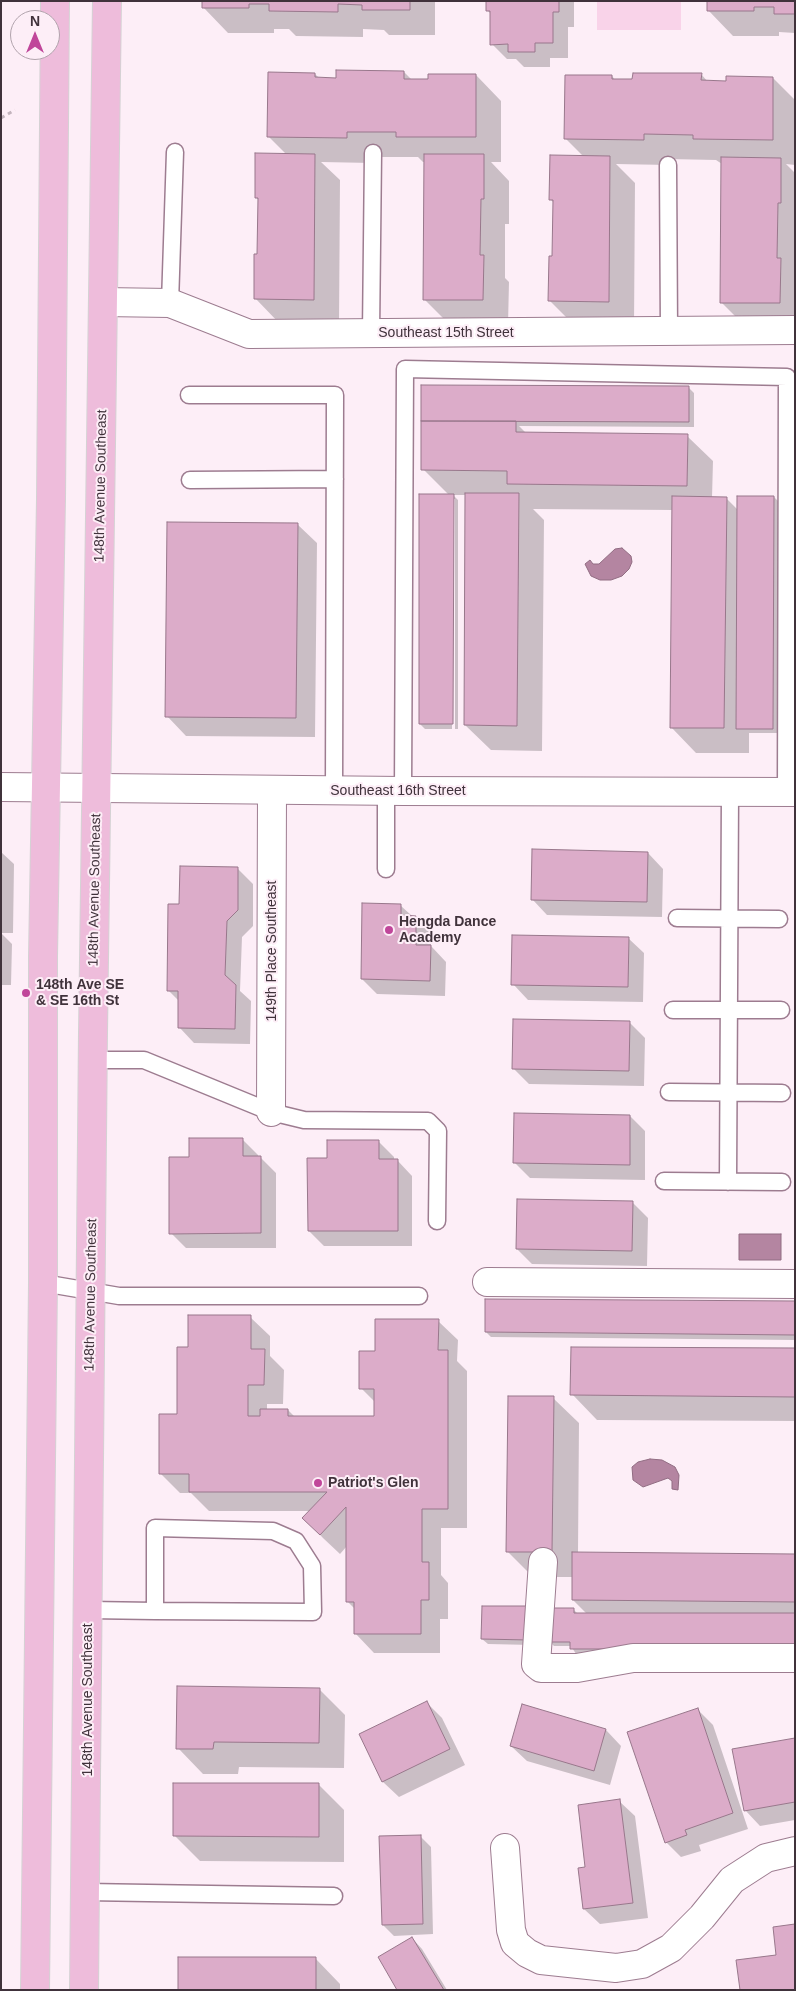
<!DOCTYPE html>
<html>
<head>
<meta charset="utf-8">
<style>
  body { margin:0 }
  #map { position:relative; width:796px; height:1991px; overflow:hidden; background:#fdeef7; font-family:Helvetica,sans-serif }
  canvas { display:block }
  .frame { position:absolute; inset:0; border:2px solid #40323b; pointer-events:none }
  .north { position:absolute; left:10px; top:10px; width:50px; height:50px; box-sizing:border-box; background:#fdeef7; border:1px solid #b1a3ac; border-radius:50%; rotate:0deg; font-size:14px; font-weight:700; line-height:20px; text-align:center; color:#40323b }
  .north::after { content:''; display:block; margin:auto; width:18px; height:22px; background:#c0469a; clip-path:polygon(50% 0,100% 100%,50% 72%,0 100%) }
</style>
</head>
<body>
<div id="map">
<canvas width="796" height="1991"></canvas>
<div class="frame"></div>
<div class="north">N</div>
</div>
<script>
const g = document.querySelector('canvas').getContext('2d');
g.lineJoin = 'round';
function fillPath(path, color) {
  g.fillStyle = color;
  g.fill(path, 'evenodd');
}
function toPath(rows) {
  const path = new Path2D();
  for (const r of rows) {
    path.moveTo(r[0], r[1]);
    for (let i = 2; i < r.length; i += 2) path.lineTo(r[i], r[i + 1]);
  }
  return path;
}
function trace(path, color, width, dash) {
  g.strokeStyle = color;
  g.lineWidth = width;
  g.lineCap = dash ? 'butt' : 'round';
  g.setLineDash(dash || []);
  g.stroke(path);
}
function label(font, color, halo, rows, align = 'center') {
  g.font = font + ' Helvetica,sans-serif';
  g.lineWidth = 4;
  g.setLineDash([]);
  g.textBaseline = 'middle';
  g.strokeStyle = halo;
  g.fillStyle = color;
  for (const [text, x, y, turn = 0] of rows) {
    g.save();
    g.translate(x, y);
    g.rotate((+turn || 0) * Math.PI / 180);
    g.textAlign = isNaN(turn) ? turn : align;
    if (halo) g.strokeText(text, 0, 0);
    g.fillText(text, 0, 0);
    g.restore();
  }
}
fillPath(toPath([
  [597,1,681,1,681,30,597,30]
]), '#f9d3e9');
const water = toPath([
  [622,548,631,556,632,562,629,569,622,576,611,580,600,580,591,576,585,564,590,560,593,564,599,564,615,549,622,548],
  [781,1234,781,1260,739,1260,739,1234,781,1234],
  [650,1459,662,1460,675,1467,679,1475,678,1490,672,1489,672,1481,668,1478,643,1487,633,1480,632,1467,638,1462,650,1459]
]);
fillPath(water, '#b485a1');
trace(water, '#916c82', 1);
fillPath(toPath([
  [203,1,435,1,435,35,389,35,384,30,363,29,363,37,296,36,289,29,274,29,274,33,228,33,203,7],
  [487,1,574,1,574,27,568,27,568,58,550,58,550,67,524,67,516,59,507,59,492,44,491,14,487,10],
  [795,1,795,33,779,32,779,36,733,36,708,10],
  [404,72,412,80,476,75,501,101,501,162,491,162,509,181,509,224,505,224,505,278,509,282,508,325,450,325,424,299,426,162,423,162,418,157,372,157,372,163,321,162,340,180,339,325,280,324,255,298,259,255,259,201,256,197,287,155,268,136,315,74,319,78,337,79],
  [701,74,708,82,727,82,773,78,795,100,795,165,786,164,795,173,795,328,747,328,721,302,722,164,716,160,668,159,668,165,616,164,635,183,634,327,575,326,550,301,554,257,554,203,551,200,584,157,565,138,612,76,616,81],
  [689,388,694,393,694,427,519,426,527,434,687,436,713,461,712,498,726,498,738,510,774,497,779,502,778,733,749,733,749,753,696,753,671,727,673,510,533,509,544,520,542,751,491,750,465,725,467,495,453,495,458,500,458,729,455,729,455,499,452,499,452,729,425,729,420,724,449,495,423,469,422,421],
  [297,524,317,543,315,737,186,736,167,716],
  [1,852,14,864,13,933,1,933,12,944,11,985,1,985],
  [648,853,663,869,662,917,547,915,532,899],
  [238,869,253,884,253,926,242,937,240,991,251,1001,250,1044,194,1043,179,1027,180,1002,168,990,181,905],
  [401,906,431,933,431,946,446,962,445,996,377,994,362,979],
  [628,938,644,953,643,1002,528,1000,513,984],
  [629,1022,645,1038,644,1086,529,1084,514,1069],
  [630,1116,645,1131,645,1180,530,1178,514,1162],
  [242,1139,258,1155,258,1158,261,1158,276,1173,276,1248,186,1248,171,1233,190,1159],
  [378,1141,394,1157,394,1160,397,1160,412,1176,412,1246,324,1246,309,1231,328,1159],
  [632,1202,648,1218,647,1266,532,1264,517,1249],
  [795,1303,795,1340,491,1337,486,1332],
  [250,1317,270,1336,270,1356,284,1370,283,1404,267,1404,267,1410,288,1410,295,1417,375,1418,375,1402,361,1388,376,1352,438,1321,458,1340,457,1361,467,1371,467,1528,441,1528,441,1575,448,1583,448,1619,440,1619,440,1653,374,1653,355,1633,355,1609,348,1602,347,1546,340,1554,323,1538,304,1518,311,1511,209,1511,191,1493,180,1493,161,1474,178,1415,189,1348],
  [795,1350,795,1421,597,1420,572,1394],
  [553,1398,579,1423,578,1553,795,1555,795,1654,576,1654,571,1646,554,1646,549,1641,573,1609,578,1614,587,1614,573,1600,573,1577,533,1577,507,1551],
  [483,1607,532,1645,488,1644,482,1639],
  [320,1690,345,1715,344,1768,239,1767,238,1774,203,1774,178,1748],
  [426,1702,442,1718,465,1765,399,1797,383,1782,360,1735],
  [523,1706,606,1730,621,1746,610,1785,527,1761,511,1746],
  [697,1709,713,1725,748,1829,699,1845,701,1851,681,1857,666,1842],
  [795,1739,795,1820,760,1826,745,1810],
  [319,1785,344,1810,344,1862,200,1861,174,1835],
  [619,1801,635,1816,648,1918,600,1924,584,1909,579,1869,587,1868],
  [420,1836,431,1847,433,1934,394,1936,383,1925],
  [412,1938,422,1949,447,1990,399,1990],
  [315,1958,340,1984,340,1990,179,1990]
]), '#0003');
const building = toPath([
  [202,1,410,1,410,10,362,10,362,5,338,4,338,12,269,11,269,4,249,4,249,8,202,8,202,1],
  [486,1,559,1,559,12,553,12,553,43,535,43,535,52,508,52,508,44,490,45,490,11,486,11,486,1],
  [707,1,795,1,795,14,774,14,774,7,754,7,754,11,707,11,707,1],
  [336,70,404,71,404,79,428,79,428,74,476,74,476,137,396,137,396,132,347,132,347,138,267,137,268,72,315,73,315,77,336,78,336,70],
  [633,73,702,73,701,80,726,81,726,76,773,77,773,140,693,139,693,135,644,134,644,140,564,139,565,75,612,75,612,79,632,79,633,73],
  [255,153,315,154,314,300,254,299,254,254,257,254,258,198,255,198,255,153],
  [424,154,484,154,484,199,481,199,480,255,484,255,483,300,423,300,424,154],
  [550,155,610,156,609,302,548,301,549,256,552,256,553,200,549,200,550,155],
  [721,157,781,158,781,203,778,203,777,258,781,258,780,303,720,303,721,157],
  [421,385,689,386,689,422,421,421,421,385],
  [421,421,516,421,516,432,688,434,687,486,507,484,507,471,421,470,421,421],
  [465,493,519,493,517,726,464,725,465,493],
  [419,494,454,494,453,724,419,724,419,494],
  [672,496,727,497,724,728,670,728,672,496],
  [737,496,774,496,773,729,736,729,737,496],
  [167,522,298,523,296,718,165,717,167,522],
  [532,849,648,852,647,902,531,900,532,849],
  [180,866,238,867,238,910,227,921,225,975,236,985,235,1029,178,1028,178,991,167,991,168,904,179,904,180,866],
  [362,903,401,904,401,915,416,916,416,945,431,945,430,981,361,979,362,903],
  [512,935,629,937,628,987,511,985,512,935],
  [513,1019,630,1021,629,1071,512,1069,513,1019],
  [514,1113,630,1115,630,1165,513,1163,514,1113],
  [189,1138,243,1138,243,1156,261,1156,261,1233,169,1234,169,1157,189,1157,189,1138],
  [327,1140,379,1140,379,1159,398,1159,398,1231,308,1231,307,1158,327,1158,327,1140],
  [517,1199,633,1201,632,1251,516,1249,517,1199],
  [485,1299,795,1301,795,1335,485,1332,485,1299],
  [188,1315,251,1315,251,1349,265,1349,264,1385,248,1385,248,1416,260,1416,260,1409,288,1409,288,1416,374,1416,374,1389,359,1389,359,1351,375,1351,375,1319,439,1319,438,1350,448,1350,448,1509,422,1509,422,1562,429,1562,429,1600,421,1600,421,1634,354,1634,354,1602,346,1602,346,1507,320,1535,302,1518,327,1492,189,1492,189,1474,159,1474,159,1414,177,1414,177,1347,188,1347,188,1315],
  [571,1347,795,1348,795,1397,570,1395,571,1347],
  [508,1396,554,1396,552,1552,506,1552,508,1396],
  [572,1552,795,1554,795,1602,572,1600,572,1552],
  [482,1606,528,1606,528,1640,481,1639,482,1606],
  [548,1608,574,1608,574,1613,795,1613,795,1649,570,1649,570,1642,548,1642,548,1608],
  [177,1686,320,1688,319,1743,214,1742,213,1749,176,1749,177,1686],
  [427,1701,450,1749,382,1782,359,1734,427,1701],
  [522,1704,606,1729,594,1771,510,1746,522,1704],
  [698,1708,733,1813,685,1830,687,1835,665,1843,627,1732,698,1708],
  [795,1738,795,1802,744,1811,732,1749,795,1738],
  [173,1783,319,1783,319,1837,173,1836,173,1783],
  [620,1799,633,1903,583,1909,578,1868,585,1867,578,1805,620,1799],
  [421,1835,423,1924,382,1925,379,1836,421,1835],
  [795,1924,795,1990,740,1990,736,1960,776,1955,773,1927,795,1924],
  [412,1937,444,1990,397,1990,378,1957,412,1937],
  [178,1957,316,1957,316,1990,178,1990,178,1957]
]);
fillPath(building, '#dcacc9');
trace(building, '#98778b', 1);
const service = toPath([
  [668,165,669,331],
  [170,303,175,152],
  [371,333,373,153],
  [189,395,335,395,334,790],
  [190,480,335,479],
  [386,791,386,869],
  [403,791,405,369,787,377,786,792],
  [677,918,779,919],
  [673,1010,781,1010],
  [93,1060,144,1060,271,1112,304,1120,428,1121,438,1131,437,1221],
  [669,1092,782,1093],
  [664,1181,782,1182],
  [728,1182,730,792],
  [43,1283,119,1296,419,1296],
  [89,1610,155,1611,313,1612,312,1566,296,1541,273,1531,155,1528,155,1611],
  [86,1892,334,1896]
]);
const minor = toPath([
  [103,302,170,303,249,334,795,330],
  [271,1112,272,790],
  [487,1282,795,1284],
  [543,1562,536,1664,541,1668,577,1668,633,1658,795,1658],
  [505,1848,511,1930,515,1943,527,1953,541,1960,616,1968,642,1964,671,1948,702,1917,732,1880,766,1858,795,1851]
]);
const tertiary = toPath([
  [1,787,403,791,795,792]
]);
const primary = toPath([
  [35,1990,43,1283,43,956,51,499,55,1],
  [84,1990,93,1032,107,1]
]);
trace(service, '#9d7c90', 19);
trace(minor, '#9d7c90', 30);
trace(tertiary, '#9d7c90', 30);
trace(primary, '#d5d2d4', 30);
trace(toPath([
  [1,118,15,110]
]), '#c3b4bd', 3, [4, 4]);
trace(service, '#fff', 16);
trace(minor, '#fff', 28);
trace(tertiary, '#fff', 28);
trace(primary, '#eebcdb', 28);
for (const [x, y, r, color] of [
  [389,930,5,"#c0469a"],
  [26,993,5,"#c0469a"],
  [318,1483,5,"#c0469a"]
]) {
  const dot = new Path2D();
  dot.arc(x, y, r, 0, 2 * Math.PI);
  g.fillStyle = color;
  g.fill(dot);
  trace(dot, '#fdeef7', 2);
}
label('14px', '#40323b', '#fdeef7', [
  ["Southeast 15th Street",446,333],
  ["148th Avenue Southeast",101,486,-89],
  ["Southeast 16th Street",398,791],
  ["148th Avenue Southeast",95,890,-89],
  ["149th Place Southeast",272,951,-90],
  ["148th Avenue Southeast",91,1295,-89],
  ["148th Avenue Southeast",88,1700,-90]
]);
label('bold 14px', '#40323b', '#fdeef7', [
  ["Hengda Dance",399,922],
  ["Academy",399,938],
  ["148th Ave SE",36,985],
  ["& SE 16th St",36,1001],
  ["Patriot's Glen",328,1483]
], 'left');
</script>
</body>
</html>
